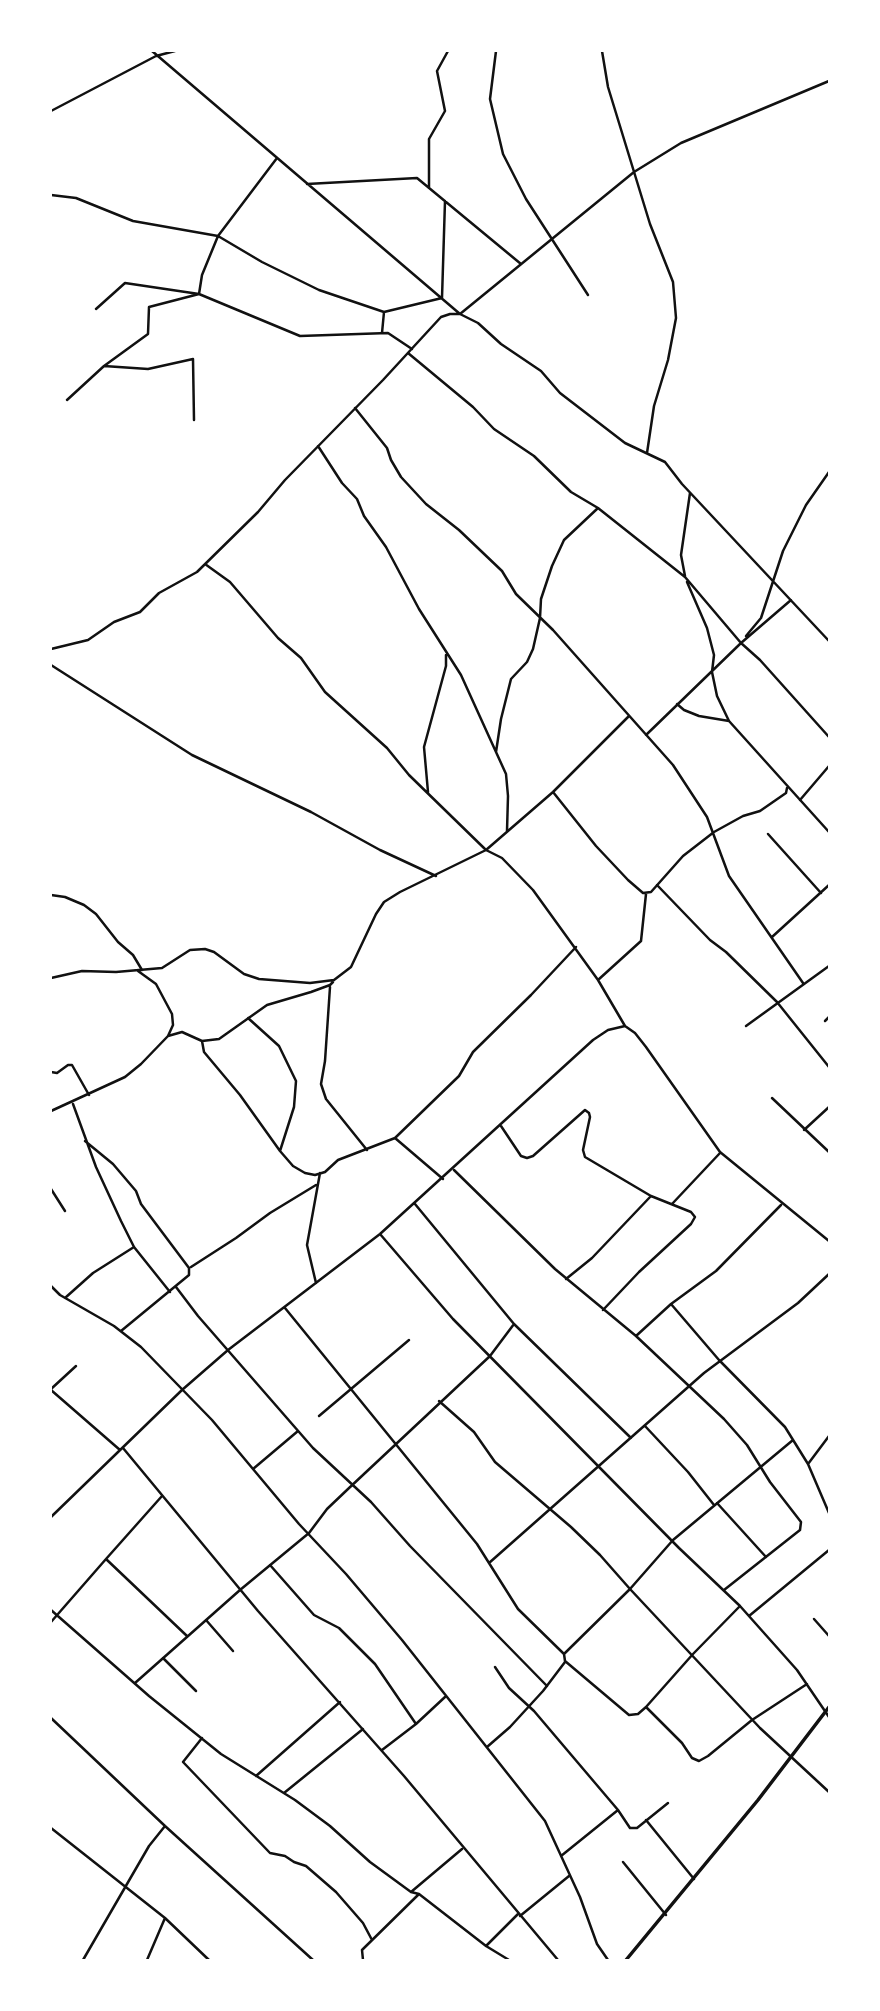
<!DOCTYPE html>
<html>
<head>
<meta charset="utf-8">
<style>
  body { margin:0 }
  #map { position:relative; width:880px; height:2011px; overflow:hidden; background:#fff; font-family:Georgia,serif }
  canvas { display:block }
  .frame { position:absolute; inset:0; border:52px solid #fff; pointer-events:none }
</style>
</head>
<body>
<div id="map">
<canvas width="880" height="2011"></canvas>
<div class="frame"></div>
</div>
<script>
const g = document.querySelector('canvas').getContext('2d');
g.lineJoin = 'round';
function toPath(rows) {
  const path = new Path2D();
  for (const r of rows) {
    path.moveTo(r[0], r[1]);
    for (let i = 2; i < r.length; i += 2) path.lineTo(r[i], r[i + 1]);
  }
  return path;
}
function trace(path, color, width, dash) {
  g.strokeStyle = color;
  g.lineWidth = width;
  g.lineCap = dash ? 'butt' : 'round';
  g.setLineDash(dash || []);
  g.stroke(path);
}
trace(toPath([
  [152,51,460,314,634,172,681,143,829,81],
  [496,51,490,99,503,154,526,199,588,295],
  [602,51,608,87,650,224,673,282,676,318,668,360,654,406,647,453],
  [51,111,156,56,175,51],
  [307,184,417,178,521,264],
  [429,188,429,139,445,111,437,71,448,51],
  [51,195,76,198,133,221,218,236,262,262,319,290,384,312,382,333],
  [96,309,125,283,199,294,300,336,388,333,412,349],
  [384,312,442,298,445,201],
  [408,353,473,407,494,429,534,456,571,492,598,508,685,577,741,643,760,660,829,737],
  [104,366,148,334,149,307,199,294,202,275,218,236,277,158],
  [67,400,104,366,148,369,193,359,194,420],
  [355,408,387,448,391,460,401,477,426,504,459,530,502,571,516,594,553,630,673,765,707,817,729,876,803,983],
  [318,446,342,483,357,499,364,516,386,547,419,609,461,675,506,774,508,796,507,831],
  [205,564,230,582,278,638,301,658,325,692,387,748,409,775,486,850,502,858,533,890,598,980,625,1026,635,1033,646,1047,720,1152,829,1241],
  [685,576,681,555,690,493],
  [687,582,707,628,714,655,712,672,717,696,729,721,829,832],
  [746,636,761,618,783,551,806,505,829,472],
  [51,649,88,640,114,622,140,612,159,593,197,572,258,512,285,480,383,380,441,317,450,314,460,314,478,323,501,344,541,371,560,393,625,443,665,462,682,484,829,641],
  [51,665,192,755,311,812,380,850,436,876],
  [677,704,684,710,699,716,729,721],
  [646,735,741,643,791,600],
  [496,752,501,719,511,679,527,662,533,649,540,618,541,599,552,566,564,540,598,508],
  [428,792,424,747,446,666,446,655],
  [553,792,596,846,628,880,643,893,651,892,683,856,714,832,743,816,760,811,786,793,787,788],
  [800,800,829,766],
  [768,834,821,893],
  [657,885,710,940,726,952,777,1002,829,1067],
  [51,895,65,897,84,905,96,914,118,942,133,955,142,970],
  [772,937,829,885],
  [51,978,82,971,116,972,162,968,190,950,205,949,214,952,244,974,259,979,310,983,334,980,351,967,376,914,384,902,400,892,486,850,553,792,629,716],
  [598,980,641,941,646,894],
  [330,987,325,1061,321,1084,326,1099,367,1150],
  [248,1018,279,1046,296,1081,294,1107,280,1151],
  [825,1021,829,1017],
  [746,1026,829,966],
  [168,1036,182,1032,202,1041,219,1039,267,1005,311,992,330,985,333,982],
  [202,1041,204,1052,240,1095,280,1151,293,1166,305,1173,315,1175,325,1172,338,1160,395,1138,459,1076,473,1052,531,995,576,947],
  [51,1072,57,1073,68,1065,72,1065,89,1095],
  [772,1098,829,1152],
  [73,1104,96,1167,121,1221,134,1247,170,1292],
  [51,1111,125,1077,141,1064,168,1036,173,1025,172,1014,156,984,138,971],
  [501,1126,521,1156,527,1158,533,1156,585,1110,589,1113,590,1117,583,1150,585,1157,651,1196,691,1212,695,1217,691,1224,639,1272,603,1310],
  [804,1130,829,1107],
  [395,1138,443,1179],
  [85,1141,113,1164,136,1191,141,1204,189,1268,189,1275,121,1331],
  [454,1170,555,1269,636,1336,724,1419,747,1445,770,1482,801,1522,800,1530,724,1590],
  [51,1189,65,1211],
  [415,1204,514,1324,631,1438],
  [672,1204,720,1153],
  [380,1234,453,1319,679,1548,740,1606,797,1670,829,1717],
  [191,1267,236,1238,270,1213,316,1185],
  [566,1279,592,1258,651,1196],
  [316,1283,307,1245,320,1173],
  [51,1286,60,1295,114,1326,141,1347,212,1420,299,1524,346,1574,402,1640,545,1821,580,1897,597,1944,608,1960],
  [176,1287,198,1316,313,1448,371,1502,410,1546,547,1686],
  [65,1298,93,1273,134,1247],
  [671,1304,719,1360,785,1427,808,1464,829,1513],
  [285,1308,477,1544,518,1609,564,1654,565,1661,629,1715,638,1714,646,1707,693,1654,740,1606],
  [636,1336,671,1304,716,1271,781,1205],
  [51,1389,76,1366],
  [51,1390,120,1450],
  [439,1401,474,1432,495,1462,571,1527,600,1555,630,1589,760,1728,829,1792],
  [319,1416,409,1340],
  [645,1426,688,1472,714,1505],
  [123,1448,258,1611,404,1776,558,1960],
  [808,1464,829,1436],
  [253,1469,298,1431],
  [717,1503,766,1557],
  [51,1517,182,1390,228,1350,380,1234,593,1040,608,1030,625,1026],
  [106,1559,162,1496],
  [489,1563,704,1373,798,1303,829,1274],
  [270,1565,314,1615,339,1628,375,1664,416,1724],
  [51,1610,149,1696,221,1754,295,1800,330,1826,370,1862,411,1892,419,1894,486,1946,509,1960],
  [749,1616,829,1550],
  [814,1619,829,1636],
  [206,1620,233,1651],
  [51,1622,106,1559,187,1636],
  [564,1654,630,1589,673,1540,793,1440],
  [163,1658,196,1691],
  [495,1667,509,1688,534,1711,618,1810,630,1828,637,1828,668,1803],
  [135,1683,240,1590,309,1533,327,1509,348,1489,490,1356,514,1324],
  [646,1707,682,1743,692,1758,699,1761,708,1756,752,1720,807,1684],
  [51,1718,165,1826,313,1960],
  [202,1738,183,1762,270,1853,285,1856,294,1862,306,1866,336,1892,363,1923,372,1940],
  [487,1747,510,1727,543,1691,565,1662],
  [382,1750,416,1724,445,1697],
  [256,1776,340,1702],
  [284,1793,363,1729],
  [646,1820,694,1879],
  [51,1828,165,1918,209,1960],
  [561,1856,618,1810],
  [623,1862,666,1915],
  [411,1892,462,1849],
  [520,1916,569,1876],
  [486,1946,518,1914],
  [83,1960,149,1846,165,1826],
  [147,1960,165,1918],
  [363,1960,362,1950,419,1894]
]), '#111', 2.5);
trace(toPath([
  [626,1960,758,1800,829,1707]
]), '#111', 3.5);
</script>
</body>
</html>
